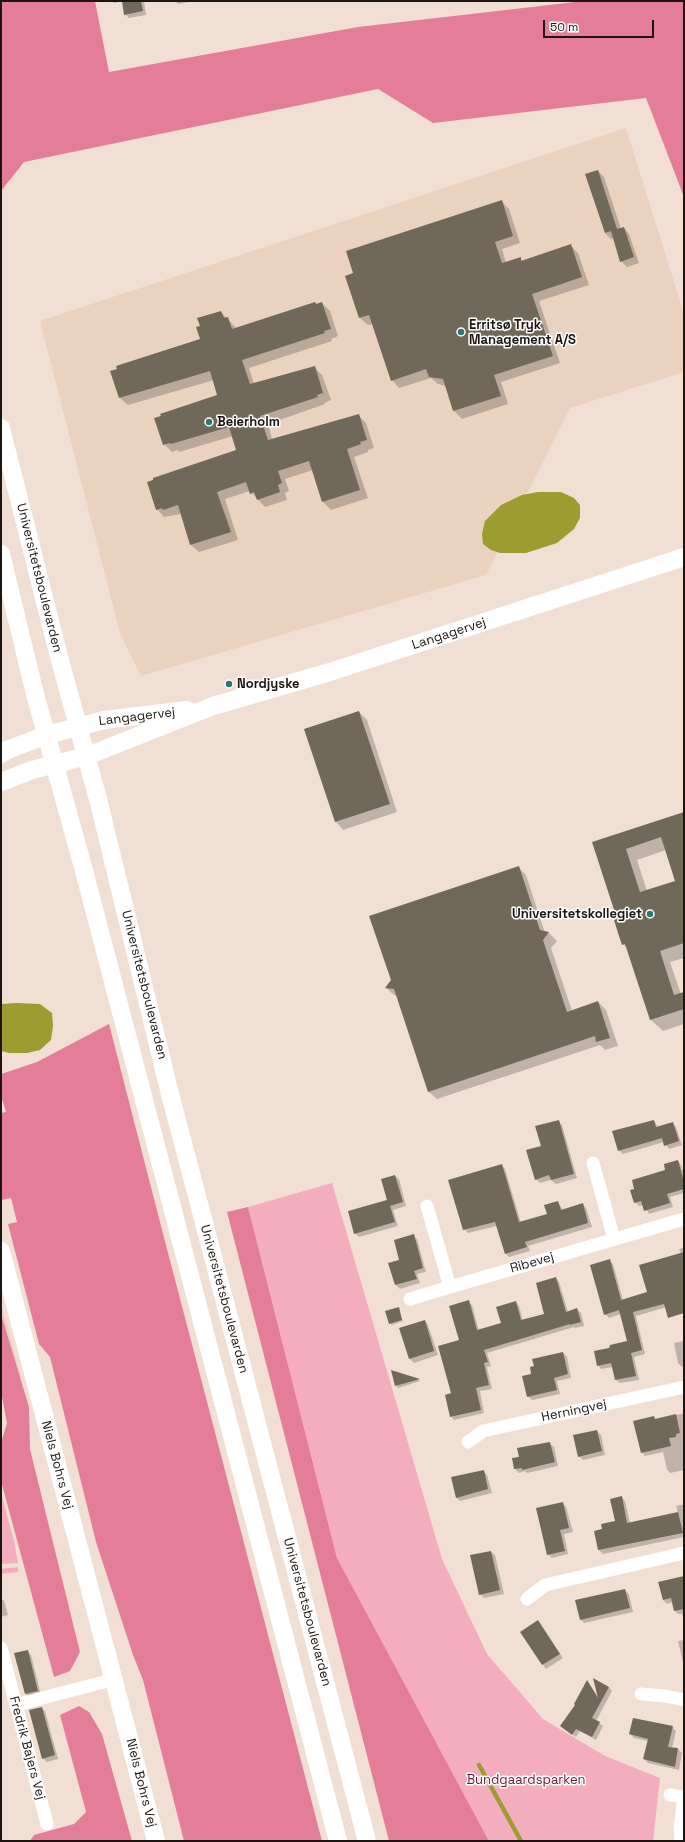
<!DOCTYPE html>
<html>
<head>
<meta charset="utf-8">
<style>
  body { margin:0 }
  #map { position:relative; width:685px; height:1842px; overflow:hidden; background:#f1dfd3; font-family:"Space Grotesk",sans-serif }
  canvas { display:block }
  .frame { position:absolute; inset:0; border:2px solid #1c1612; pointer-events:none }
  .scale { position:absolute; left:543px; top:20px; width:111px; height:18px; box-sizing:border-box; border:2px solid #1c1612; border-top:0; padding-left:5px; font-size:12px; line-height:14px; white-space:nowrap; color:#1c1612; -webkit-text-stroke:3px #fff; paint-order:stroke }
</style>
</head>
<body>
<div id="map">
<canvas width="685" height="1842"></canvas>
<div class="frame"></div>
<div class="scale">50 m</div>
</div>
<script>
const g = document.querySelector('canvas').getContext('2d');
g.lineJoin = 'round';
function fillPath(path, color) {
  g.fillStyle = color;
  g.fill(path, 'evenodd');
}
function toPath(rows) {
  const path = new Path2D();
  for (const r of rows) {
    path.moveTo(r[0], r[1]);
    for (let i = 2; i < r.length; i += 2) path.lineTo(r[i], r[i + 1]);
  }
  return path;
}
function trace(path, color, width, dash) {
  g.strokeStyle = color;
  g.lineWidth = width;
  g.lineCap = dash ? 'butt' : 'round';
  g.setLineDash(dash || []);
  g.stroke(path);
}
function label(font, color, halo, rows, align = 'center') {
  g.font = font + ' "Space Grotesk",sans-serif';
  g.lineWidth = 3;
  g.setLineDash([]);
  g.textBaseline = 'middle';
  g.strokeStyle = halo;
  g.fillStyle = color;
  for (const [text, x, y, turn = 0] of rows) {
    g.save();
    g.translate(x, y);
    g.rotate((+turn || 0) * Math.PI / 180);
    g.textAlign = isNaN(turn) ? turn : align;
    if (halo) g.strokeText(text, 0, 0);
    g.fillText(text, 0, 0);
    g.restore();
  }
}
fillPath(toPath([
  [626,128,684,314,684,372,570,408,486,575,141,676,120,633,40,321],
  [1,1303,21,1377,1,1382]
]), '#ead2c1');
fillPath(toPath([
  [332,1183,442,1559,487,1654,543,1719,605,1756,660,1778,653,1841,489,1841,337,1558,248,1207],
  [1,1493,14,1541,18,1563,1,1564],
  [18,1567,18,1572,1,1574,1,1569]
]), '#f4adbd');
fillPath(toPath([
  [1,1,95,1,109,72,358,27,584,1,684,1,684,197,646,98,433,123,378,89,24,162,1,191],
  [109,1024,161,1226,322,1841,184,1841,143,1680,133,1655,96,1542,50,1357,39,1344,8,1224,17,1222,11,1198,2,1200,1,1194,1,1113,6,1112,1,1096,1,1074,37,1062],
  [248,1207,337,1558,489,1841,389,1841,227,1212],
  [1,1314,29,1407,30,1449,80,1652,70,1671,54,1677,1,1481,1,1443,7,1423,1,1392],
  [79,1706,89,1712,102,1734,132,1841,30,1841,34,1835,74,1824,86,1812,60,1715]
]), '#e47e98');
fillPath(toPath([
  [538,492,561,492,574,498,580,505,580,518,574,529,557,543,526,553,500,553,491,550,483,544,482,534,485,521,501,505,522,495],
  [16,1003,40,1004,52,1013,53,1026,51,1040,40,1050,27,1053,9,1053,1,1051,1,1004]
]), '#9b9d31');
fillPath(toPath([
  [112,1,144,1,146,15,129,18,125,14,123,1,114,3],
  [175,1,189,1,189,2,178,4],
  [598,171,604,177,621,229,624,228,629,234,639,263,627,267,621,261,614,238,611,239,605,233,587,174],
  [501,201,509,209,520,243,502,249,506,263,520,258,523,261,571,246,578,253,589,285,539,301,560,363,501,382,508,404,462,419,454,411,446,386,438,384,431,378,399,388,392,380,373,324,368,325,360,318],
  [322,303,330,311,338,336,331,339,332,341,249,368,254,384,314,367,322,375,331,400,324,403,325,404,268,424,272,439,358,415,366,423,374,448,368,450,368,452,354,457,368,498,331,510,323,502,313,470,285,479,289,491,285,493,287,500,265,507,250,491,225,499,238,540,199,552,191,545,181,514,164,517,157,509,238,451,233,436,179,452,178,450,172,452,164,444,219,395,214,380,128,405,120,398,201,340,221,312,236,328],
  [359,712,367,720,397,812,343,830,336,822],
  [684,813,684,958,670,962,681,994,684,993,684,1024,663,1031,651,1020,628,949,623,944,618,920,593,843],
  [666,850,677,881,647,891,637,860],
  [518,867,526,875,545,933,549,933,557,941,551,948,572,1011,598,1002,606,1010,618,1046,605,1050,600,1045,437,1099,429,1092,397,996,394,995,386,988],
  [558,1121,562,1125,577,1178,556,1184,551,1180,540,1183,536,1179],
  [654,1121,658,1127,672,1123,676,1127,682,1145,669,1149,664,1142,623,1154,619,1150],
  [678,1161,681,1165,684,1174,684,1193,670,1197,673,1207,649,1214,644,1205,639,1206,635,1202],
  [501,1165,505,1169,521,1223,548,1215,558,1202,563,1210,582,1204,586,1208,592,1227,528,1246,530,1251,509,1257,505,1253,497,1226,468,1233,464,1229],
  [395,1176,399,1179,406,1206,393,1210,398,1226,359,1237,355,1233,388,1201],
  [413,1236,417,1239,426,1272,417,1274,420,1283,400,1289,396,1285,401,1260],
  [684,1247,684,1284,674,1305,636,1316,645,1354,634,1357,639,1380,620,1383,616,1380,613,1367,601,1369,598,1365,610,1348,629,1342,621,1314,609,1318,605,1314,609,1261,613,1264,623,1300,648,1293,681,1254,679,1249],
  [556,1278,559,1282,568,1312,577,1309,581,1313,584,1326,575,1328,574,1327,487,1353,491,1366,487,1367,492,1389,480,1391,484,1413,454,1420,451,1416,452,1394,460,1341,468,1302,472,1305,479,1331,503,1324,516,1302,519,1306,523,1321,546,1314],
  [398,1308,403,1321,392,1325,390,1323],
  [425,1321,428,1325,438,1355,414,1363,410,1359],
  [684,1341,684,1366,682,1367,678,1363,674,1343],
  [563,1353,567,1357,571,1378,557,1381,560,1394,532,1400,528,1396,532,1375],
  [392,1372,419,1380,420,1381,398,1388],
  [684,1413,684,1470,670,1473,667,1469,663,1452,645,1456,642,1452,654,1417,656,1420],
  [597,1431,601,1435,605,1455,583,1460,579,1456],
  [550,1444,554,1447,558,1466,527,1473,525,1471,519,1473,515,1469,513,1459],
  [483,1471,487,1475,492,1493,460,1501,457,1498],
  [621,1497,625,1501,630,1523,678,1513,676,1506,684,1504,684,1537,603,1554,599,1550,595,1531,603,1529,616,1521],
  [562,1503,566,1507,573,1532,564,1534,568,1554,552,1558,548,1554],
  [491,1552,495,1555,504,1594,484,1598,480,1594],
  [684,1577,684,1621,682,1614,678,1614,675,1611,673,1602,667,1604,663,1600,659,1582],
  [625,1590,629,1594,633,1612,584,1623,580,1619],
  [1,1598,4,1601,8,1615,1,1617],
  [538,1621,563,1658,546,1669,521,1632],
  [684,1640,684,1667,678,1641],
  [27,1651,31,1655,41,1695,29,1697,25,1693],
  [587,1681,599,1698,609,1687,612,1691,596,1721,603,1726,596,1740,580,1731,576,1737,561,1726,576,1705],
  [41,1708,45,1711,58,1759,47,1762,43,1758],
  [672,1727,676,1731,672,1748,678,1749,682,1753,679,1770,648,1763,644,1759,648,1741,634,1738,630,1734]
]), '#0003');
trace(toPath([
  [479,1765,521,1841]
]), '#9b9d31', 4.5);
fillPath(toPath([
  [122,1,141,1,143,11,124,15],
  [598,170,617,229,624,227,634,257,620,262,611,231,605,233,585,174],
  [502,200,513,236,495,242,502,263,521,257,521,261,571,244,582,277,532,294,553,356,494,375,501,396,453,411,443,379,429,377,426,369,391,381,369,315,359,318,345,276,353,273,346,251],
  [315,302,316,304,322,302,331,329,324,331,325,333,242,360,250,384,315,366,323,393,317,395,318,397,260,416,268,440,359,414,367,440,360,442,361,444,347,449,360,490,322,502,309,461,278,471,282,483,278,485,280,492,257,500,254,492,250,494,246,482,217,492,231,532,190,545,178,505,163,510,162,508,156,510,147,482,153,480,153,478,236,450,229,427,171,444,170,443,163,445,154,418,161,416,160,414,217,395,210,371,119,398,110,371,117,369,116,366,200,339,196,327,200,326,197,318,221,311,224,318,228,317,232,329],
  [359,711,390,804,335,822,304,729],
  [684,812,684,943,660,951,674,995,684,992,684,1009,650,1020,625,944,622,945,618,933,614,920,617,919,592,842],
  [661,837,675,881,640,892,626,849],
  [519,866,540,930,549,932,543,940,567,1012,598,1001,610,1038,596,1042,595,1036,428,1092,394,989,385,988,391,980,369,916],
  [559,1120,574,1174,551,1180,549,1175,535,1180,526,1150,541,1146,535,1126],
  [654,1120,656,1127,673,1122,679,1141,664,1146,662,1138,618,1151,612,1131],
  [678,1160,684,1182,684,1189,667,1194,670,1203,644,1211,641,1201,634,1203,630,1190,634,1189,632,1180,665,1170,664,1164],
  [502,1164,519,1222,547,1214,544,1205,558,1201,561,1210,583,1203,588,1223,525,1242,527,1247,505,1254,495,1222,463,1230,448,1180],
  [395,1175,403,1202,390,1206,395,1222,354,1234,348,1211,387,1200,381,1179],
  [414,1234,423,1268,414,1271,417,1279,395,1285,388,1263,399,1260,394,1240],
  [684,1252,684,1313,668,1318,664,1304,633,1312,642,1350,631,1353,636,1376,615,1380,611,1363,597,1366,594,1351,609,1348,610,1345,627,1341,619,1310,604,1315,590,1265,610,1259,621,1300,647,1292,639,1265],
  [556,1277,566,1312,577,1308,581,1322,570,1325,570,1324,484,1350,488,1362,484,1363,489,1385,476,1388,481,1410,450,1417,445,1395,451,1393,438,1346,459,1340,449,1306,469,1300,477,1330,501,1323,496,1307,516,1301,521,1320,544,1314,536,1283],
  [399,1307,402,1320,389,1324,385,1311],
  [425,1320,434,1351,409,1359,399,1328],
  [563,1352,568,1374,554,1378,557,1390,527,1397,522,1376,531,1374,530,1367,534,1366,532,1359],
  [391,1370,420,1379,395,1386],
  [676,1414,680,1433,676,1434,676,1437,669,1438,671,1446,641,1453,633,1421,654,1416,655,1419],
  [597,1430,602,1451,578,1457,573,1435],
  [550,1442,555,1462,522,1470,522,1468,514,1469,512,1458,519,1457,517,1448],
  [484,1470,488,1489,456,1498,451,1477],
  [622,1496,627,1523,678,1512,683,1533,598,1550,594,1531,602,1529,601,1524,615,1521,610,1499],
  [563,1502,569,1528,560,1530,565,1551,547,1555,536,1508],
  [491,1551,500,1590,479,1595,470,1555],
  [684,1576,684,1609,674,1611,671,1598,663,1600,658,1582],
  [625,1589,630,1608,580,1620,575,1600],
  [538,1620,560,1654,542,1665,520,1632],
  [28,1650,38,1691,25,1694,14,1653],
  [593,1678,609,1687,592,1718,600,1722,592,1737,576,1729,572,1735,560,1726,575,1705,574,1704,587,1680,598,1698],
  [42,1707,55,1755,42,1759,29,1710],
  [633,1718,673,1726,668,1747,678,1748,675,1767,643,1759,648,1739,629,1734]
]), '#706959');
trace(toPath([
  [593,1163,614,1239],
  [427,1206,450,1287,684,1219],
  [410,1299,450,1287],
  [468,1442,483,1431,684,1387],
  [527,1599,545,1585,684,1553],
  [1,1648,47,1824],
  [641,1694,665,1696,684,1700],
  [16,1705,115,1679],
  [670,1795,683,1797],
  [681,1841,680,1828,684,1798]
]), '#fff', 13);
trace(toPath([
  [1,428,58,653,98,799,169,1090,367,1841],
  [1,554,35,694,83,867,338,1841],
  [1,754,7,750,47,735,104,720,187,710],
  [1,782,32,770,87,756,213,706,330,672,684,557],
  [1,1251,156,1841]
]), '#fff', 18);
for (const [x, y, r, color] of [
  [461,332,4,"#2e7773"],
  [209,422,4,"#2e7773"],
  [229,684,4,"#2e7773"],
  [650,914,4,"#2e7773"]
]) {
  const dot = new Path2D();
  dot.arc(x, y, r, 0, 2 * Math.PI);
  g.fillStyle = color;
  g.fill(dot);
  trace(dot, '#fff', 1.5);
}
label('bold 13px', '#1c1612', '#fff', [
  ["Erritsø Tryk",469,325],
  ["Management A/S",469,340],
  ["Beierholm",217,422],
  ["Nordjyske",237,684],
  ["Universitetskollegiet",642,914,"right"]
], 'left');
label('13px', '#1c1612', '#fff', [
  ["Universitetsboulevarden",39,578,76],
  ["Langagervej",449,634,-18],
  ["Langagervej",137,717,-7],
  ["Universitetsboulevarden",144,985,76],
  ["Ribevej",532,1263,-16],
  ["Universitetsboulevarden",224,1299,75],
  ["Herningvej",574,1411,-12],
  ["Niels Bohrs Vej",57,1465,75],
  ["Universitetsboulevarden",307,1612,75],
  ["Fredrik Bajers Vej",27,1748,75],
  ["Niels Bohrs Vej",141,1783,76]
]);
label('13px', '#721738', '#fff', [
  ["Bundgaardsparken",526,1780]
]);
</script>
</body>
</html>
